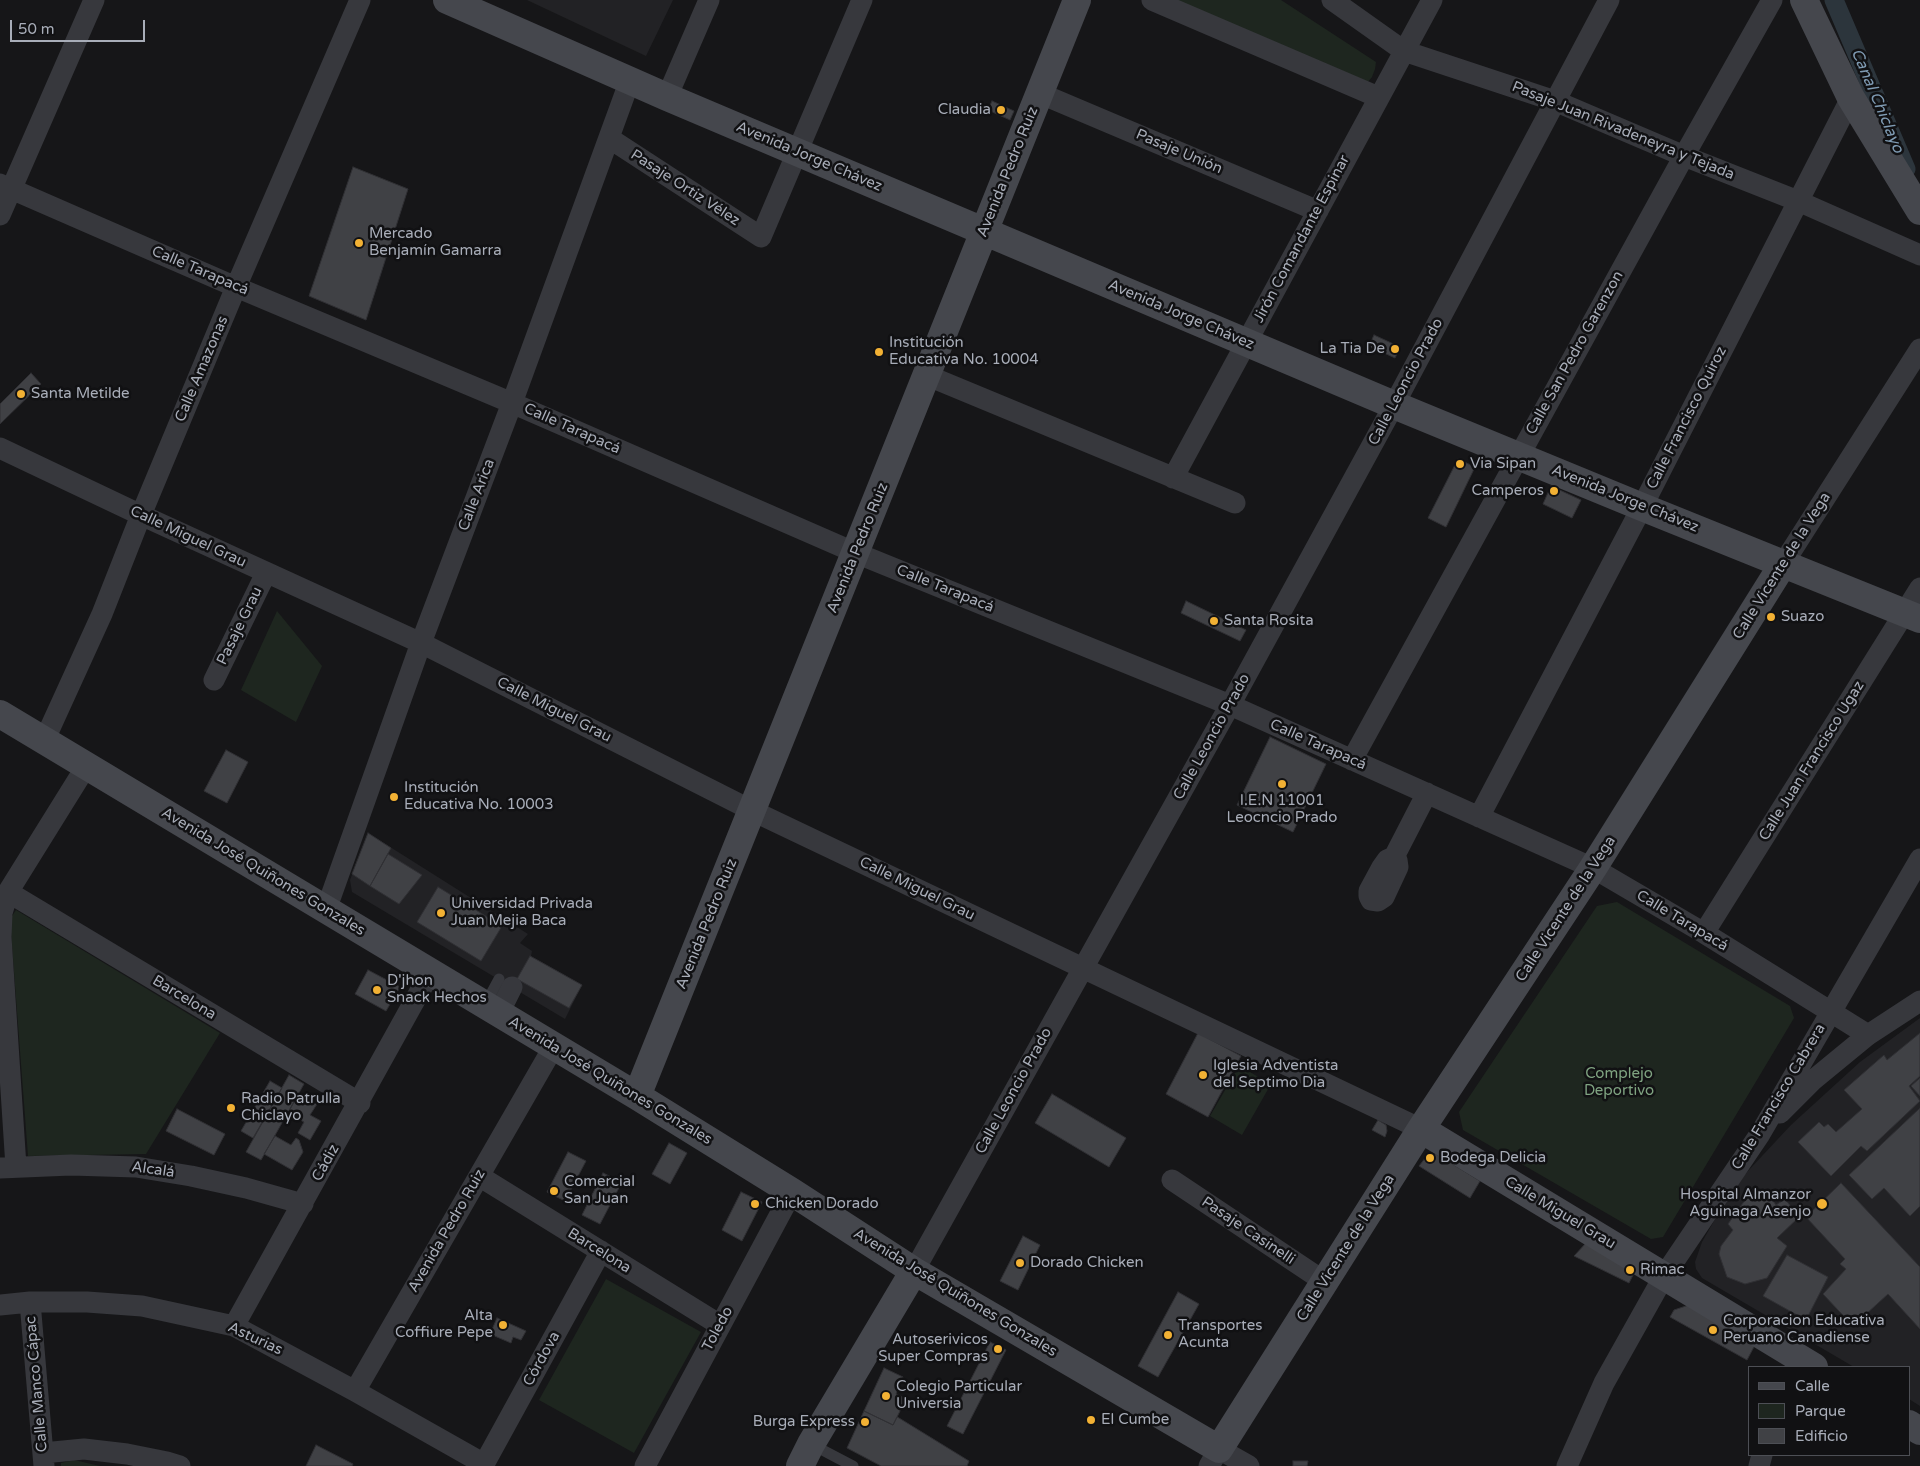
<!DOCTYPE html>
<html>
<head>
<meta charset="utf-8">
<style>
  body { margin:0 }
  #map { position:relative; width:1920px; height:1466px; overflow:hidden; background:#161618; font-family:"Varela Round",sans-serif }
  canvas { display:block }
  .legend { position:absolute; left:1748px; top:1366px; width:162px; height:90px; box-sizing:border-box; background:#111113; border:1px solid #4d4f55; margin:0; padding:6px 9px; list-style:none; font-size:15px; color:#a8adb8 }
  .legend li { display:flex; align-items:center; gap:10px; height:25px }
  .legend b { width:25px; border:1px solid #4d4f55 }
  .scale { position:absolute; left:10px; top:20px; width:135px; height:22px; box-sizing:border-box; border:2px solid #a8adb8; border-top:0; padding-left:6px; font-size:15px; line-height:18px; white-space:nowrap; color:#a8adb8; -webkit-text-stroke:4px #111113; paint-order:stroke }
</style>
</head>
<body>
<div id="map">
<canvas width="1920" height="1466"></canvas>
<ul class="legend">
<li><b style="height:6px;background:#45474d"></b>Calle</li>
<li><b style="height:14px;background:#1e261f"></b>Parque</li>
<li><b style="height:14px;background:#404145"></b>Edificio</li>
</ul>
<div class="scale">50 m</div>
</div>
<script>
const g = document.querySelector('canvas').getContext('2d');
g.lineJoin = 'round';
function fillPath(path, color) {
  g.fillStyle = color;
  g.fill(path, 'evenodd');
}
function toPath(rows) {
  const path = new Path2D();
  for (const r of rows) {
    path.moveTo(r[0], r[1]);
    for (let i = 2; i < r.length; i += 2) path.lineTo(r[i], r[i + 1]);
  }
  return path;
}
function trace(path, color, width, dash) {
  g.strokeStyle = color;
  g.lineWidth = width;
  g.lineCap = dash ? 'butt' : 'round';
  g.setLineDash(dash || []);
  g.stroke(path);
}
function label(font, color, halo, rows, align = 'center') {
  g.font = font + ' "Varela Round",sans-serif';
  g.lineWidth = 5;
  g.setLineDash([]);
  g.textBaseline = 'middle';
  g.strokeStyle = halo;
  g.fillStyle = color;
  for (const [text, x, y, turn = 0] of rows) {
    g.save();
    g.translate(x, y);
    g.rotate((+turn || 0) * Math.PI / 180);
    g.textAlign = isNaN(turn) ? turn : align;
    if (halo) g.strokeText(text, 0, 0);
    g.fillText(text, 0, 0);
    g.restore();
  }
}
fillPath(toPath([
  [527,0,673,0,646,56],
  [368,833,528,934,520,943,532,951,531,956,582,985,565,1019,352,892,350,880],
  [1920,1018,1920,1406,1909,1399,1909,1367,1854,1367,1702,1278,1696,1269,1695,1262,1702,1242,1734,1186,1791,1125,1860,1062]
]), '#222225');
fillPath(toPath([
  [1175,0,1281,0,1376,62,1375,69,1372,77,1367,83],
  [277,611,322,666,296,722,241,690],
  [1617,902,1790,1006,1794,1018,1663,1237,1651,1239,1463,1130,1459,1112,1597,906],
  [16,910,220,1033,146,1154,28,1156,10,919],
  [1239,1066,1271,1084,1242,1135,1210,1116],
  [606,1279,701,1332,634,1453,539,1400],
  [74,1460,100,1466,61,1466,61,1463]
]), '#1e261f');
trace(toPath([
  [1834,0,1906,169]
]), '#2c353c', 19);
const building = toPath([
  [992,101,1014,111,1010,120,988,110,992,101],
  [353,167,408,189,366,320,309,296,353,167],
  [1374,335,1400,347,1395,358,1369,346,1374,335],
  [31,373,41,384,0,424,0,404,31,373],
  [1458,459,1475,467,1446,527,1428,518,1458,459],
  [1551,486,1581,500,1572,518,1543,504,1551,486],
  [1186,601,1246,630,1240,641,1181,613,1186,601],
  [1270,737,1326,764,1293,832,1237,805,1270,737],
  [226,750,248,762,227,803,204,791,226,750],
  [368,833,391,848,370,886,352,874,368,833],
  [388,854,422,875,399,904,370,886,388,854],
  [438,887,502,926,481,961,417,922,438,887],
  [530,956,582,985,569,1008,517,979,530,956],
  [368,970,400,987,386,1011,355,994,368,970],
  [1198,1033,1241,1056,1208,1117,1166,1094,1198,1033],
  [1920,1033,1920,1076,1909,1086,1920,1101,1867,1151,1861,1146,1831,1176,1798,1142,1819,1122,1824,1127,1828,1124,1836,1132,1862,1109,1844,1090,1884,1055,1887,1060,1920,1033],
  [289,1075,304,1084,261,1160,246,1152,289,1075],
  [1920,1078,1920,1096,1911,1086,1920,1078],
  [270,1081,282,1088,253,1138,241,1131,270,1081],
  [299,1093,317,1104,310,1115,321,1121,310,1140,298,1133,304,1122,288,1113,299,1093],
  [1052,1094,1126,1138,1109,1167,1035,1123,1052,1094],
  [1920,1108,1920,1206,1910,1216,1884,1188,1872,1199,1849,1175,1920,1108],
  [177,1109,225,1134,214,1155,166,1131,177,1109],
  [1378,1120,1386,1125,1387,1131,1385,1137,1372,1130,1378,1120],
  [275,1136,291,1145,296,1138,299,1140,303,1152,292,1170,264,1154,275,1136],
  [669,1143,687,1153,670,1184,652,1174,669,1143],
  [568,1152,586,1161,565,1201,547,1192,568,1152],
  [1436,1154,1480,1181,1470,1198,1419,1166,1426,1157,1436,1154],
  [603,1173,622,1182,600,1224,582,1215,603,1173],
  [1841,1183,1920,1267,1920,1329,1888,1294,1853,1326,1823,1294,1846,1269,1840,1264,1845,1259,1806,1217,1841,1183],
  [1753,1189,1760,1195,1765,1190,1776,1205,1785,1199,1799,1217,1777,1238,1787,1246,1767,1278,1745,1284,1727,1277,1719,1254,1721,1246,1733,1230,1728,1224,1753,1189],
  [741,1192,762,1202,742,1241,722,1230,741,1192],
  [1023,1236,1040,1245,1018,1290,1000,1281,1023,1236],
  [1586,1243,1633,1265,1633,1275,1629,1283,1574,1256,1586,1243],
  [1787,1255,1828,1277,1806,1320,1763,1296,1787,1255],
  [1178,1292,1199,1304,1158,1377,1138,1366,1178,1292],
  [1689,1305,1756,1343,1747,1360,1670,1317,1674,1310,1689,1305],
  [497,1318,526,1331,521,1340,513,1337,511,1343,490,1334,497,1318],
  [990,1342,1006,1350,963,1434,947,1426,990,1342],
  [884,1368,903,1377,896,1394,906,1399,893,1425,864,1411,884,1368],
  [864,1411,893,1425,897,1417,899,1418,969,1461,967,1466,881,1466,847,1448,864,1411],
  [316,1445,353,1464,352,1466,306,1466,316,1445],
  [1293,1461,1308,1461,1307,1466,1293,1466,1293,1461]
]);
fillPath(building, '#404145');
trace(building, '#303034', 1);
trace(toPath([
  [485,1005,499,979],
  [811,1444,853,1466]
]), '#37383d', 11);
trace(toPath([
  [1152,0,1378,97],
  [1332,0,1404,51,1555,101,1684,156,1798,201,1920,255],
  [1039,93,1318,211],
  [667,97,709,0],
  [609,138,761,237,862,0],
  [0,184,236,287,512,403,856,553,1230,705,1593,868,1704,933,1868,1035],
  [0,215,94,0],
  [926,375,1235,503],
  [0,448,141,515,421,643,753,811,1421,1129],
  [1173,478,1432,0],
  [1783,564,1920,349],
  [214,680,266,573],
  [45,739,102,614,141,515,236,287,360,0],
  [1352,760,1684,156,1772,0],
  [1479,817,1642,507,1851,98],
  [1394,857,1397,860,1398,867,1384,897,1378,901,1371,900,1369,896,1369,891,1382,867,1387,860,1394,857,1427,793],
  [8,892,360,1103],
  [326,910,421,643,512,403,630,80],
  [1704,933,1920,588],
  [499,1013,512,987],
  [1780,1113,1812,1081,1868,1035,1920,1001],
  [16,1167,1,937,2,913,8,892,87,765],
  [0,1168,71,1165,136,1167,191,1176,246,1188,303,1204],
  [479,1176,720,1325],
  [1172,1180,1325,1282],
  [914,1271,1230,705,1394,405,1609,0],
  [30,1302,44,1466],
  [0,1305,30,1302,87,1302,142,1306,234,1326,355,1391,484,1464],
  [234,1326,430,973],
  [355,1391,554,1046],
  [43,1453,84,1449,127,1454,167,1462,180,1466],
  [483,1466,601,1251],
  [645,1466,792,1192],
  [1209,1466,1219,1449,1249,1466],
  [1567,1466,1604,1383,1664,1276,1760,1134,1920,859],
  [1759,1466,1762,1455]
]), '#37383d', 21);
trace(toPath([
  [447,0,667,97,1394,405,1642,507,1920,619],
  [1804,0,1851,98,1920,211],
  [0,714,637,1096,792,1192,914,1271,1219,1449,1421,1129,1593,868,1783,564],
  [637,1096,1077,0],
  [1421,1129,1814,1367],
  [1909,1424,1920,1431],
  [800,1466,811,1444,914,1271]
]), '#45474d', 28);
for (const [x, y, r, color] of [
  [1001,110,5,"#f2b134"],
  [359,243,5,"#f2b134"],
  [1395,349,5,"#f2b134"],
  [879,352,5,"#f2b134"],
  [21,394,5,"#f2b134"],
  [1460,464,5,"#f2b134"],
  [1554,491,5,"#f2b134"],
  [1771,617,5,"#f2b134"],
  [1214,621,5,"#f2b134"],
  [1282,784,5,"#f2b134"],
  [394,797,5,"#f2b134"],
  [441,913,5,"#f2b134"],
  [377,990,5,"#f2b134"],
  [1203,1075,5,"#f2b134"],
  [231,1108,5,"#f2b134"],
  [1430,1158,5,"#f2b134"],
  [554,1191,5,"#f2b134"],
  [755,1204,5,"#f2b134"],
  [1822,1204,6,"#f2b134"],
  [1020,1263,5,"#f2b134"],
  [1630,1270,5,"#f2b134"],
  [503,1325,5,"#f2b134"],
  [1713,1330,5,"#f2b134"],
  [1168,1335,5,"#f2b134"],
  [998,1349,5,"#f2b134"],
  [886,1396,5,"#f2b134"],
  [1091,1420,5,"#f2b134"],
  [865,1422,5,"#f2b134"]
]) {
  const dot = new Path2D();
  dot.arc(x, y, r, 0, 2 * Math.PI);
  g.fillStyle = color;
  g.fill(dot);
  trace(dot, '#111113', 2);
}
label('15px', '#a8adb8', '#111113', [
  ["Claudia",991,110,"right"],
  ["Mercado",369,234],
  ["Benjamín Gamarra",369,251],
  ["Institución",889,343],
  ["Educativa No. 10004",889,360],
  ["La Tia De",1385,349,"right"],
  ["Santa Metilde",31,394],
  ["Via Sipan",1470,464],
  ["Camperos",1544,491,"right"],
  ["Suazo",1781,617],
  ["Santa Rosita",1224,621],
  ["Institución",404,788],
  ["Educativa No. 10003",404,805],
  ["I.E.N 11001",1282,801,"center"],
  ["Leocncio Prado",1282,818,"center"],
  ["Universidad Privada",451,904],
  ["Juan Mejia Baca",451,921],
  ["D'jhon",387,981],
  ["Snack Hechos",387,998],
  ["Iglesia Adventista",1213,1066],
  ["del Septimo Dia",1213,1083],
  ["Radio Patrulla",241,1099],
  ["Chiclayo",241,1116],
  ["Bodega Delicia",1440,1158],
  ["Comercial",564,1182],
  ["San Juan",564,1199],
  ["Hospital Almanzor",1811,1195,"right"],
  ["Aguinaga Asenjo",1811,1212,"right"],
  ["Chicken Dorado",765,1204],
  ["Dorado Chicken",1030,1263],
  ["Rimac",1640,1270],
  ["Alta",493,1316,"right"],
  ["Coffiure Pepe",493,1333,"right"],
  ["Corporacion Educativa",1723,1321],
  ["Peruano Canadiense",1723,1338],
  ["Transportes",1178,1326],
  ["Acunta",1178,1343],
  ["Autoserivicos",988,1340,"right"],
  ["Super Compras",988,1357,"right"],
  ["Colegio Particular",896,1387],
  ["Universia",896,1404],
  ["El Cumbe",1101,1420],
  ["Burga Express",855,1422,"right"]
], 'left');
label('15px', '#a8adb8', '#111113', [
  ["Pasaje Juan Rivadeneyra y Tejada",1623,131,22],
  ["Pasaje Unión",1179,152,23],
  ["Avenida Jorge Chávez",809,157,23],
  ["Avenida Pedro Ruiz",1008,172,-68],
  ["Pasaje Ortiz Vélez",685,188,33],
  ["Jirón Comandante Espinar",1302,239,-62],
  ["Calle Tarapacá",200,271,23],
  ["Avenida Jorge Chávez",1181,315,23],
  ["Calle San Pedro Garenzon",1575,353,-61],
  ["Calle Amazonas",202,369,-67],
  ["Calle Leoncio Prado",1406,382,-62],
  ["Calle Francisco Quiroz",1687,418,-63],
  ["Calle Tarapacá",572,429,24],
  ["Calle Arica",477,495,-69],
  ["Avenida Jorge Chávez",1625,499,22],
  ["Calle Miguel Grau",188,537,25],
  ["Avenida Pedro Ruiz",858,548,-68],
  ["Calle Vicente de la Vega",1782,566,-58],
  ["Calle Tarapacá",945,589,22],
  ["Pasaje Grau",240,626,-64],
  ["Calle Miguel Grau",554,710,27],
  ["Calle Leoncio Prado",1212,737,-61],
  ["Calle Tarapacá",1318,745,24],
  ["Calle Juan Francisco Ugaz",1812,761,-58],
  ["Avenida José Quiñones Gonzales",263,872,31],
  ["Calle Miguel Grau",917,889,26],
  ["Calle Vicente de la Vega",1566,909,-57],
  ["Calle Tarapacá",1682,921,31],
  ["Avenida Pedro Ruiz",707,924,-68],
  ["Barcelona",184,998,31],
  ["Avenida José Quiñones Gonzales",610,1081,31],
  ["Calle Leoncio Prado",1014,1091,-61],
  ["Calle Francisco Cabrera",1779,1097,-59],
  ["Cádiz",326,1163,-61],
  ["Alcalá",153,1170,8],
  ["Calle Miguel Grau",1560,1213,31],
  ["Avenida Pedro Ruiz",447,1231,-60],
  ["Pasaje Casinelli",1248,1231,34],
  ["Calle Vicente de la Vega",1346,1248,-58],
  ["Barcelona",599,1251,32],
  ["Avenida José Quiñones Gonzales",955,1293,31],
  ["Toledo",718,1329,-62],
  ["Asturias",255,1339,25],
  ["Córdova",542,1359,-61],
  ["Calle Manco Cápac",37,1384,-95]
]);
label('15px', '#7fa381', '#111113', [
  ["Complejo",1619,1074],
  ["Deportivo",1619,1091]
]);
label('italic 16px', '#7f9bb3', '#111113', [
  ["Canal Chiclayo",1877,101,67]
]);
</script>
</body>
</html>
